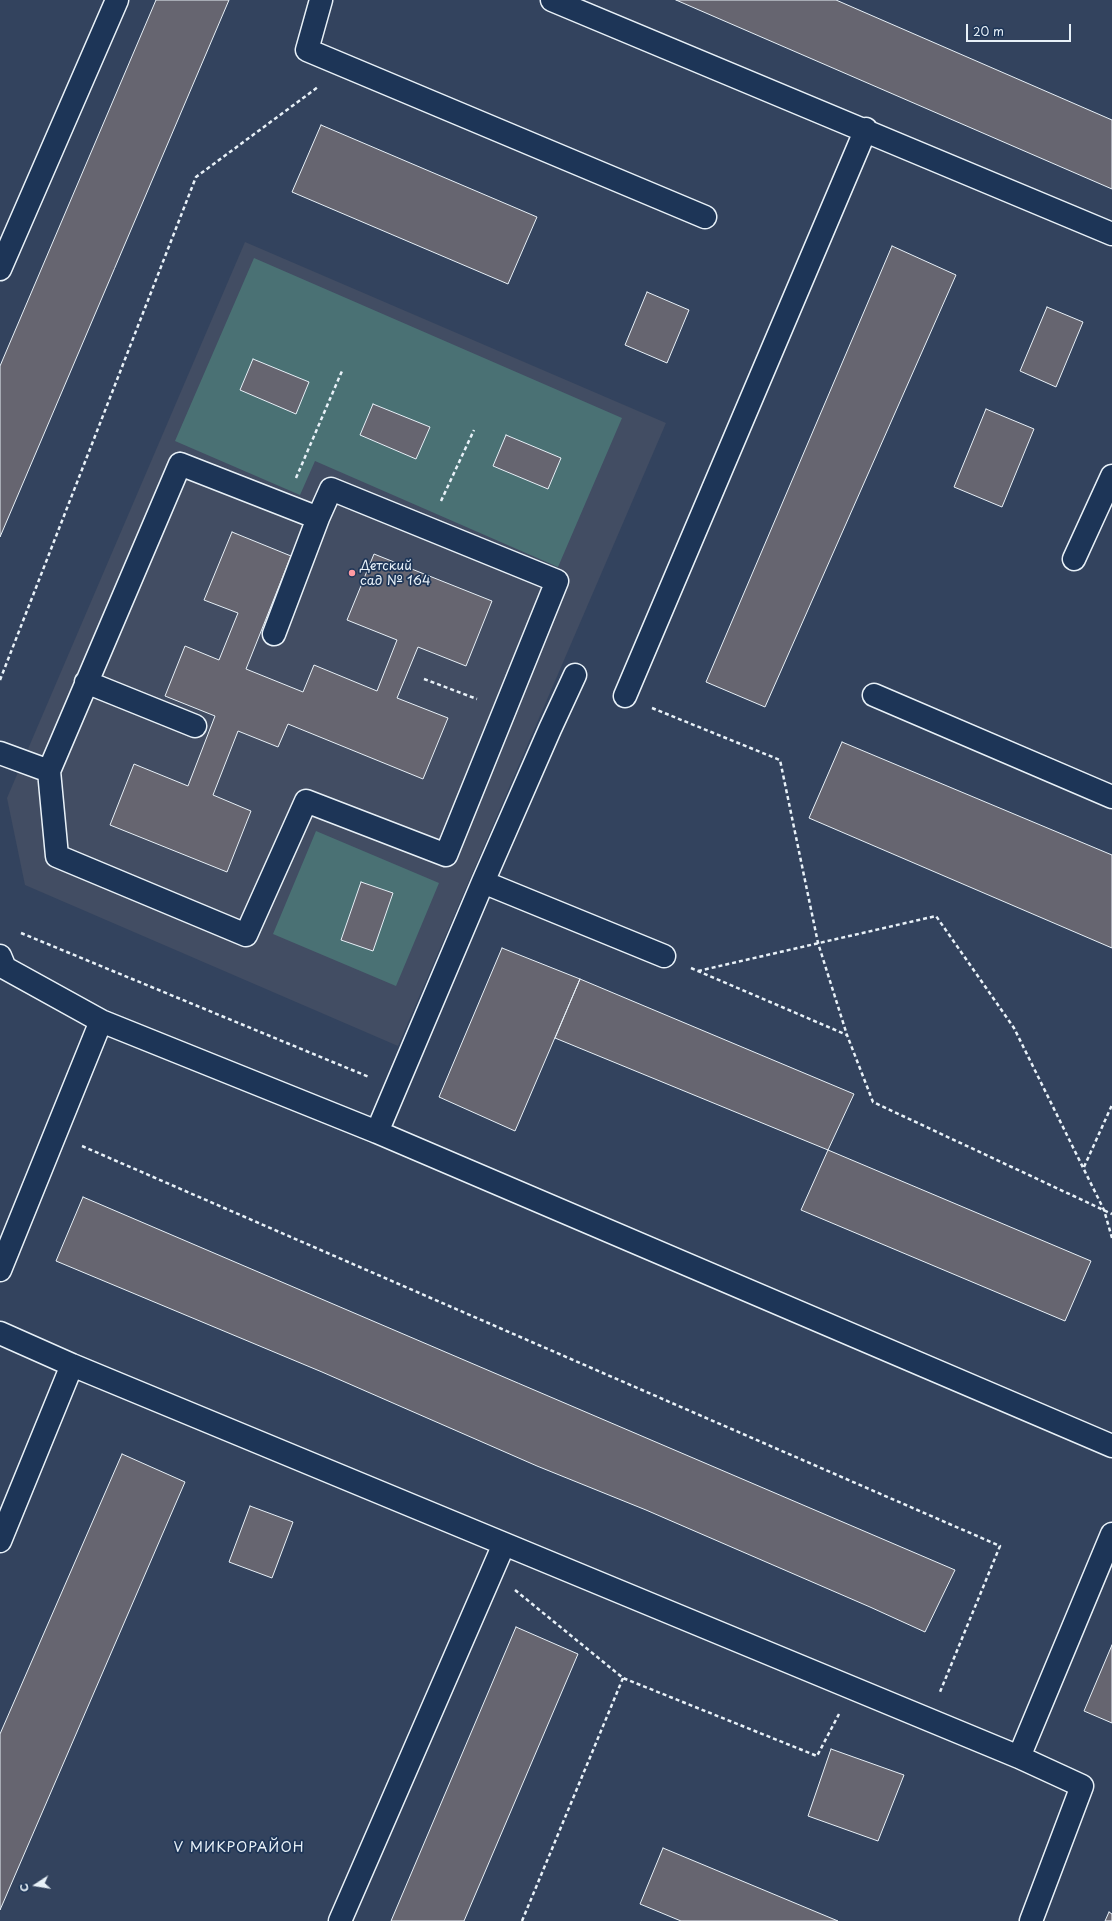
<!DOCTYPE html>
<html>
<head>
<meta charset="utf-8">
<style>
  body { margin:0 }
  #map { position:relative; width:1112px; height:1921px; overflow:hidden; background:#33435e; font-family:"Playpen Sans",sans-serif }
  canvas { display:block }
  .north { position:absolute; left:16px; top:1865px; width:40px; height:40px; -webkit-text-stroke:3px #1d3557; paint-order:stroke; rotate:258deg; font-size:11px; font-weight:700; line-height:16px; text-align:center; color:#e8f1f8 }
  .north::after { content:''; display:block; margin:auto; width:14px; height:18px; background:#e8f1f8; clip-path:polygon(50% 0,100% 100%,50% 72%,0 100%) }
  .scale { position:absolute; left:966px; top:24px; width:105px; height:18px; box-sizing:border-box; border:2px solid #e8f1f8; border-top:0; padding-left:5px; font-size:12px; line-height:14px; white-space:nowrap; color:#e8f1f8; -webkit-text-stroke:3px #1d3557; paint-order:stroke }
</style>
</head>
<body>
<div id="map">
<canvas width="1112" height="1921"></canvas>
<div class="north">С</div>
<div class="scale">20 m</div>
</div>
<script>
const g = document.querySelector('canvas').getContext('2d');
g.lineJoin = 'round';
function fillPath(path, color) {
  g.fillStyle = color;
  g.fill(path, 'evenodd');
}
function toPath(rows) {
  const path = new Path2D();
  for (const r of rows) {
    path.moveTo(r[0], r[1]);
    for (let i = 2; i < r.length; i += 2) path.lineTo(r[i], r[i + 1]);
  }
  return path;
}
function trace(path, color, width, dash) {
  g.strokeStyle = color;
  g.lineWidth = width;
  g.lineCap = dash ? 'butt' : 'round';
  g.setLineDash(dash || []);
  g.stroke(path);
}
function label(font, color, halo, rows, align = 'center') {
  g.font = font + ' "Playpen Sans",sans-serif';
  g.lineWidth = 3.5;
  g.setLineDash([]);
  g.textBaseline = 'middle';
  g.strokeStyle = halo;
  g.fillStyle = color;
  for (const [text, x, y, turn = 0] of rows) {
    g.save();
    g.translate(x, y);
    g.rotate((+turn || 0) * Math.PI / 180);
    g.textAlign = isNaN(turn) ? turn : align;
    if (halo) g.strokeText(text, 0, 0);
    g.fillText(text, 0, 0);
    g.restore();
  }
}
fillPath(toPath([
  [245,242,666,423,398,1046,25,885,7,798]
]), '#424d63');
fillPath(toPath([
  [254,258,622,418,558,567,315,461,300,495,175,441],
  [316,831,439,883,396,986,273,934]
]), '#4a7174');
const building = toPath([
  [156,0,229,0,0,537,0,366,156,0],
  [676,0,836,0,1112,120,1112,189,676,0],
  [321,125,537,217,508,284,292,192,321,125],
  [892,246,956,275,765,707,706,682,892,246],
  [647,292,689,310,667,363,625,345,647,292],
  [1047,307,1083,322,1056,387,1020,371,1047,307],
  [253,359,309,382,296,414,240,390,253,359],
  [373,404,430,427,416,459,360,435,373,404],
  [986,409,1034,429,1002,507,954,487,986,409],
  [506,435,561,458,548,489,493,466,506,435],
  [232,532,291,556,246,669,303,692,314,665,377,691,397,640,347,620,374,554,492,601,466,666,418,647,397,698,448,718,423,779,288,724,278,747,238,731,213,795,251,811,227,872,110,825,134,764,188,786,215,716,165,696,185,646,219,660,238,613,204,600,232,532],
  [842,742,1112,855,1112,948,809,818,842,742],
  [361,882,393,893,373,951,341,940,361,882],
  [502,948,580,979,515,1131,439,1097,502,948],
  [580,979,854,1094,828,1150,555,1038,580,979],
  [828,1150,1091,1261,1065,1321,801,1210,828,1150],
  [83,1197,955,1570,925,1632,870,1607,646,1510,537,1466,322,1372,56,1261,83,1197],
  [122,1454,185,1482,0,1910,0,1734,122,1454],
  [250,1506,293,1522,272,1578,229,1562,250,1506],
  [516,1627,578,1654,464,1921,391,1921,516,1627],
  [1112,1645,1112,1723,1084,1711,1112,1645],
  [831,1749,904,1775,878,1841,808,1816,831,1749],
  [663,1848,838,1921,681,1921,640,1904,663,1848],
  [1109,1912,1112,1914,1112,1921,1105,1921,1109,1912]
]);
fillPath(building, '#666570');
trace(building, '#e8f1f8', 1);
const minor = toPath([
  [321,0,307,50,705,217],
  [552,0,1112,234],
  [0,269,117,0],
  [180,464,318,518,331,489,557,581,446,855,306,801,246,935,57,856,49,771,180,464],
  [1074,559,1112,476],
  [274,634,318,518],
  [575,675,550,729,483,882,377,1132,1112,1446],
  [86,682,195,726],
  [874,695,1112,797],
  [625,696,866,129],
  [0,753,49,771],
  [483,882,664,956],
  [0,956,5,968,101,1021,377,1132],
  [0,1270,101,1021],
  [0,1333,72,1365,1019,1757],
  [0,1541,72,1365],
  [340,1921,504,1544],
  [1031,1921,1082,1786,1019,1757,1112,1534]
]);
trace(minor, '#e8f1f8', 25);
trace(toPath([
  [296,478,342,371],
  [441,501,474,430],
  [424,679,477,699],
  [0,680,196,177,318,87],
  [652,708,780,760,818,943,847,1035],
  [21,933,369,1077],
  [691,968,847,1035,873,1102,1112,1214],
  [698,971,936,916,1014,1028,1104,1210,1112,1238],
  [82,1146,1000,1546,940,1692],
  [1084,1167,1112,1105],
  [515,1590,623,1678,817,1756,839,1714],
  [522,1921,623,1678]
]), '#e8f1f8', 2.5, [4, 3]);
trace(minor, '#1d3557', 22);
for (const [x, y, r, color] of [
  [352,573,4,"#ff9aa2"]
]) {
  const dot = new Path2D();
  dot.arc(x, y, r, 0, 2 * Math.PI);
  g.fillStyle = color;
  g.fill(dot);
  trace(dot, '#1d3557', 1.5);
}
label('13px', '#e8f1f8', '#1d3557', [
  ["Детский",360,566],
  ["сад № 164",360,581]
], 'left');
g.letterSpacing = '1px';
label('14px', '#e8f1f8', '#1d3557', [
  ["V МИКРОРАЙОН",239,1848]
]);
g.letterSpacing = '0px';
</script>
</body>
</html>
